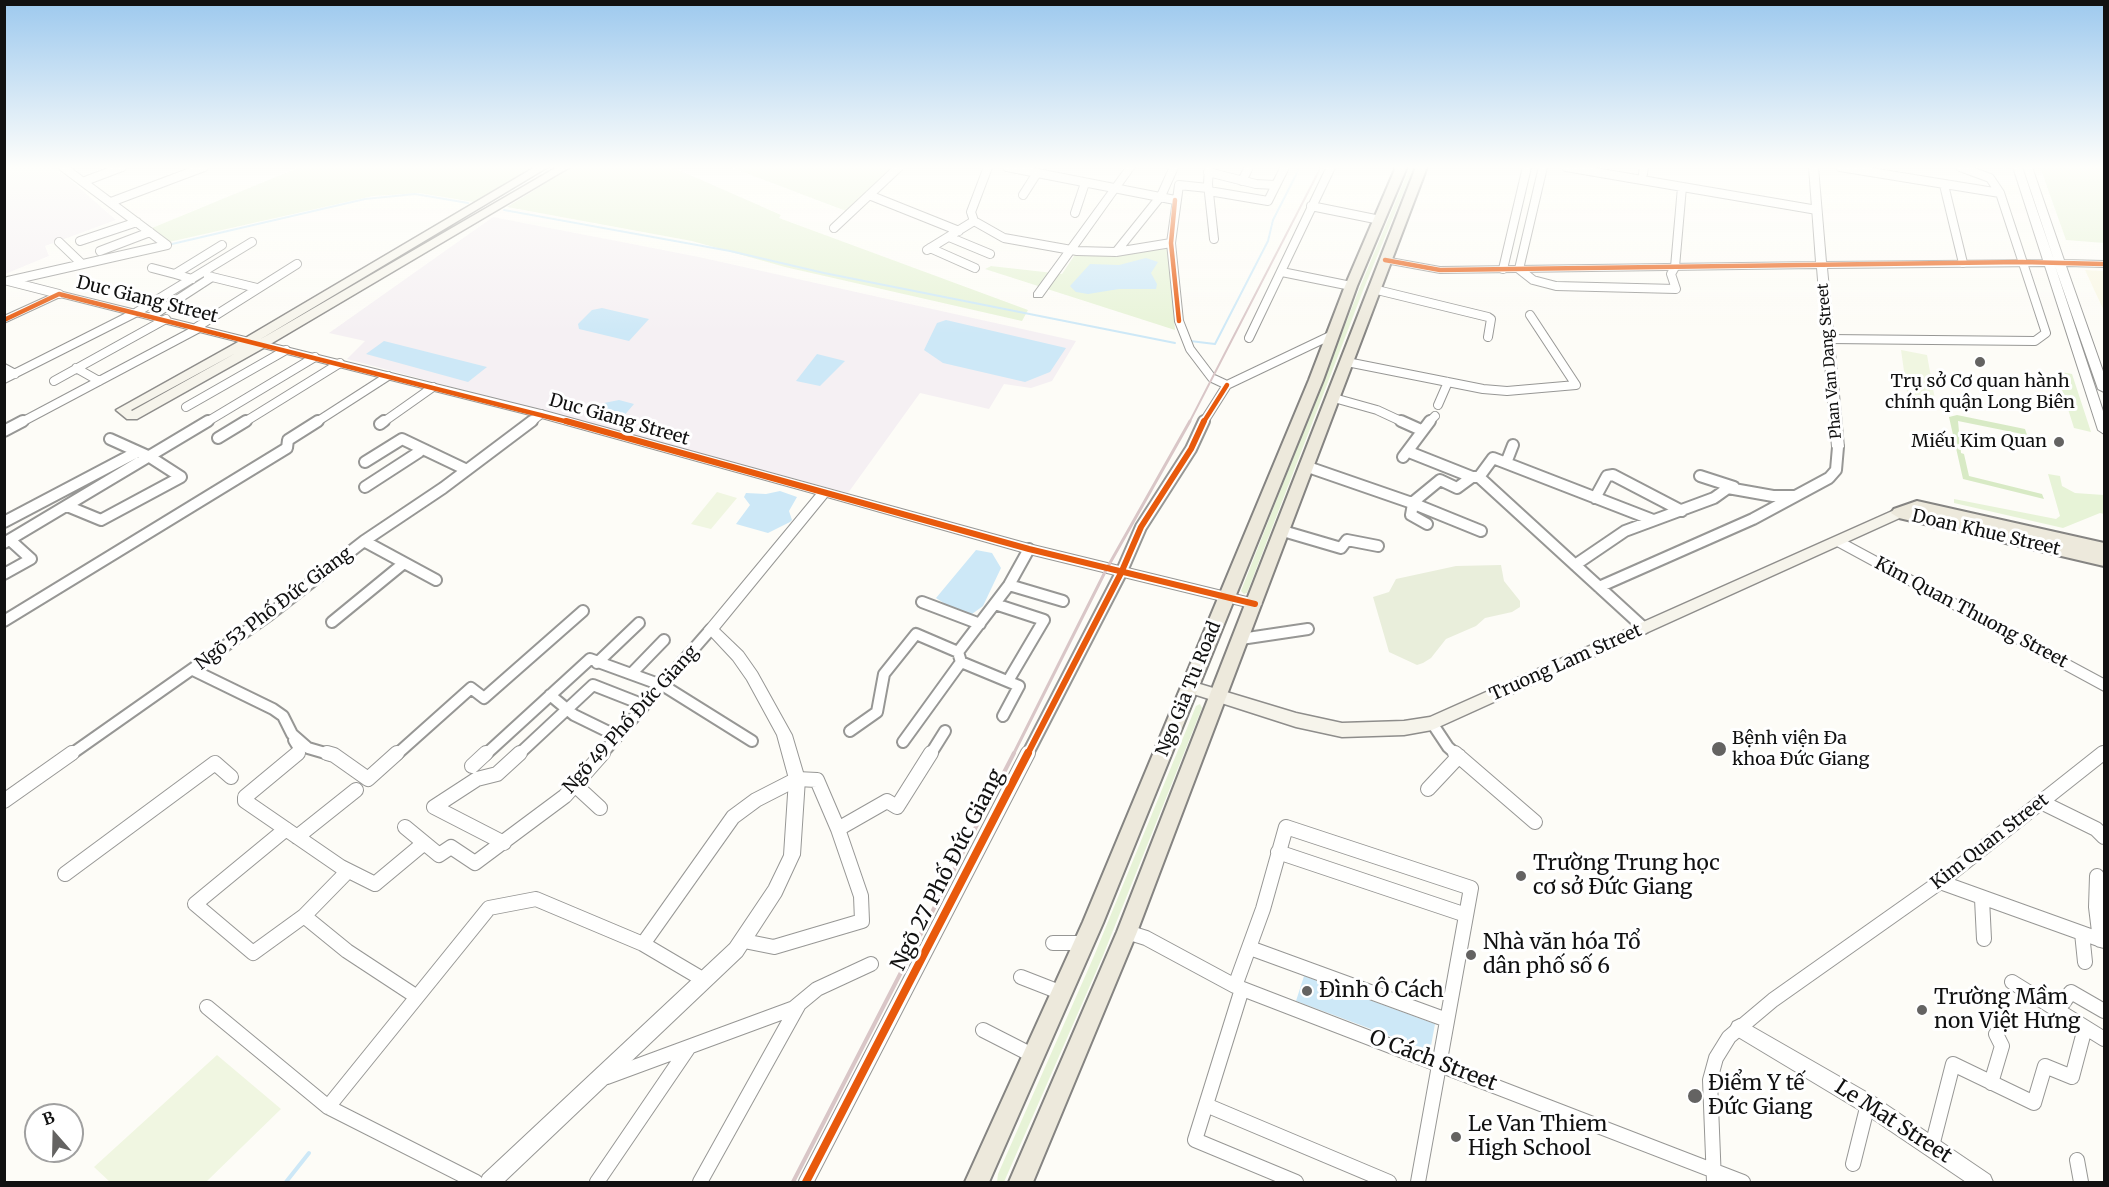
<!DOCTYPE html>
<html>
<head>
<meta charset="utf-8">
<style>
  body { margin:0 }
  #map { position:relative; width:2109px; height:1187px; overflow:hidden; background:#fdfcf7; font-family:Merriweather,serif }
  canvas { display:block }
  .frame { position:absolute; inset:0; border:6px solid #111; pointer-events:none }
  .north { position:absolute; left:24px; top:1103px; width:60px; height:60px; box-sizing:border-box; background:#fff; border:2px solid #a0a0a0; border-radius:50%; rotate:340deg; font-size:16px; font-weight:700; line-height:24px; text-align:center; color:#111 }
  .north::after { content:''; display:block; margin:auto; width:21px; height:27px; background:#646362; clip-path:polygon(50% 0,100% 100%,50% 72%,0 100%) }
</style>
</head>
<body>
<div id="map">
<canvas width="2109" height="1187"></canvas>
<div class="frame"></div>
<div class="north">B</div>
</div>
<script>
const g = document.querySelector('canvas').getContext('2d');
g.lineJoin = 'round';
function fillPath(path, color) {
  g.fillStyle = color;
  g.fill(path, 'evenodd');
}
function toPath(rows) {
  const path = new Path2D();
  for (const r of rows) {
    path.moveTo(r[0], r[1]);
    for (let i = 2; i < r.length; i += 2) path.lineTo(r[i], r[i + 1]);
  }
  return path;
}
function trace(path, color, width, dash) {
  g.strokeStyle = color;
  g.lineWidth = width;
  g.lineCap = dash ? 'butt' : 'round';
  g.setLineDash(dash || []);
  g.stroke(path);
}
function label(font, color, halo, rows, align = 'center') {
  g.font = font + ' Merriweather,serif';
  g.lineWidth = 6;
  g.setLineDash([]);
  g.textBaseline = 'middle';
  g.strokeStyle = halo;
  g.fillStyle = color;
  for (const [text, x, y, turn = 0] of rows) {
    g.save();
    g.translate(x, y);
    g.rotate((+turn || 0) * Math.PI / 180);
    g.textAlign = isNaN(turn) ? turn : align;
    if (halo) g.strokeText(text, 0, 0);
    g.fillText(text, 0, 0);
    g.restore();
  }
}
fillPath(toPath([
  [4,167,51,167,67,177,116,220,45,246,49,256,5,274],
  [493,217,699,257,1076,341,1052,381,1031,388,1004,384,989,409,920,393,848,493,347,359,365,341,329,333]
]), '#f5f0f3');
fillPath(toPath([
  [2085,270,2104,271,2104,311]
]), '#f9f7e4');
fillPath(toPath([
  [300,167,532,167,474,202,419,193,373,196,169,242,152,228],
  [572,167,672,167,781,215,779,218,1028,310,1022,321,785,267,692,241,507,207],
  [730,167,892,167,846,211],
  [1410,167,1414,167,1364,288,1247,593,1244,594,1241,591,1360,287],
  [2040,167,2104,167,2104,243,2066,240],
  [1168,245,1175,330,985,269,991,266,1062,274,1076,253],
  [2056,371,2072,374,2091,432,2074,428],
  [2048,474,2060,476,2062,486,2075,493,2104,495,2104,514,2100,513,2063,528,1954,503,1954,499,2056,519,2060,516],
  [1200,704,1202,708,1102,958,1004,1182,997,1182,998,1174,1094,956,1196,706]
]), '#e7f3d7');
fillPath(toPath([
  [1957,415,2025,429,2027,435,1958,421,1961,453,1964,454,1969,476,2042,494,2044,499,1963,479,1949,417]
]), '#d8eac5');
fillPath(toPath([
  [1501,565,1504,581,1520,601,1520,607,1512,612,1485,618,1476,626,1446,639,1431,658,1423,663,1417,665,1389,652,1373,597,1389,592,1396,579,1456,566]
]), '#e9eedb');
fillPath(toPath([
  [1901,350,1927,355,1936,405,1908,399],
  [717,492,737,498,711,529,691,524],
  [217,1055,281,1109,206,1182,110,1182,94,1167]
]), '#f0f6e1');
fillPath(toPath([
  [1146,258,1158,262,1151,273,1157,284,1156,289,1119,289,1088,294,1076,292,1070,286,1090,264,1119,265],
  [602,308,649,319,629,341,579,329,578,324,592,310],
  [946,320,1066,348,1050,372,1025,382,943,363,924,350,937,323],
  [384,341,487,367,468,382,366,354],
  [817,354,845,361,820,386,796,381],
  [619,400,634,404,622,418,597,411,604,403],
  [780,491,797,497,789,511,792,520,790,522,768,533,736,524,750,505,744,497,746,493,766,494],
  [976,550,992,553,1001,568,983,606,972,614,950,607,936,598],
  [1304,976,1435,1024,1430,1051,1296,1001]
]), '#cde8f7');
trace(toPath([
  [2001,167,2005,168],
  [504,210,730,251,824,273,1175,343],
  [172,244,365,199,415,194,468,203],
  [1190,341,1215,344,1268,241,1273,220,1300,167]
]), '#cde8f7', 2);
trace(toPath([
  [286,1182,309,1153]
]), '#cde8f7', 4);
const minorFar2 = toPath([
  [1007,167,1175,200],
  [1209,167,1208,184,1214,239],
  [1543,167,1519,269,1533,280,1556,286,1676,289,1671,274,1675,267,1682,187],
  [1566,167,1817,210],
  [1960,167,1990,178,2000,193],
  [1208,172,1256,184,1276,185],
  [1643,174,1644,167],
  [85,181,122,167],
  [1242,181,1249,167],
  [1944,185,1963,263],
  [1208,188,1179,185,1171,243,1179,321,1190,349,1212,378,1227,385,1332,335],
  [1209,191,1268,201,1285,167],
  [869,195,959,231],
  [1023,195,1037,173],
  [111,202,204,167],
  [1311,206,1380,220],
  [1075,213,1085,183],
  [974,221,1004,238,1077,251,1116,252,1171,243],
  [974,221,971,212,988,167],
  [834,228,899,167],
  [949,237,990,254],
  [80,241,137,222],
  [59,242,82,264],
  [930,248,975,268],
  [927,250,974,221],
  [100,251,150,232],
  [1116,252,1161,196,1174,167],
  [152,268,175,274],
  [1503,269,1527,167],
  [1282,272,1351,286],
  [208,276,257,288],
  [192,279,175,274,222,245],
  [1373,289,1488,317,1491,319,1488,337],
  [59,294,8,281,167,245,63,167],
  [152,316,212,277],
  [197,327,297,264],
  [1249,338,1331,167],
  [1828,339,2035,341,2046,333,2000,193,1840,167],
  [1347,362,1483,389,1507,391,1576,385,1530,315],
  [4,368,15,374],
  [76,368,99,381],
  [4,379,137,312,252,242],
  [54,381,166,319],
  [1334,398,1377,410,1405,423],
  [1438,405,1448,382],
  [186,407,286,350],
  [20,423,201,327],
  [205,423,315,357],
  [243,423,340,363],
  [315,423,388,376],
  [382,423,433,387],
  [530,423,541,414],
  [1203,423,1227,385],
  [1428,423,1435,416]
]);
const minorFar1 = toPath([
  [1401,421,1421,430],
  [380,424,384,421],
  [4,431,23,421],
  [218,438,246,421],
  [1409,452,1472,477],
  [1403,457,1430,421],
  [365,462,402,439,467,470],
  [1506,463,1653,520],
  [1308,467,1412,503,1440,480,1457,488,1472,477,1479,477],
  [1700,476,1734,487],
  [1479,477,1644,628],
  [1479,477,1493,458,1506,463,1513,445],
  [365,487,419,452],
  [1595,498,1607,476,1613,475,1682,511],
  [1412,503,1481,531],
  [1413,504,1411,515,1427,524],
  [67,506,101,520,181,477,150,457,110,439],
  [4,522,135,453],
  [1283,531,1341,548,1347,540,1378,546],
  [364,541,436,580],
  [4,543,208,421],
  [1575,565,1625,531,1714,498,1728,488,1773,496,1794,496],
  [4,574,31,559,10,540],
  [1009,585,1063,601],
  [1599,587,1753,519,1829,478,1836,470,1838,447],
  [922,602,980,624],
  [995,604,1044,620,1008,681],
  [4,621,287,448,288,440,318,421],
  [332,622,404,563],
  [1241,639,1308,629],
  [958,652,961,662,1019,686,1003,716],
  [597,663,639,623],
  [193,670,273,709,283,716,292,734,308,748,332,755],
  [632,673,664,640],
  [550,695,574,715,617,736],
  [1432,723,1448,747,1457,755],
  [850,731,877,712,884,674,916,634,958,652,1009,585,1029,549],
  [294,740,299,748,297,755],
  [903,742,961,662],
  [70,755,269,615,364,541,443,488,532,421],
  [396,755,471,688,484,698,583,611],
  [485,755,590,659,664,686,752,741],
  [518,755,593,685,644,705],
  [601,755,711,629],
  [930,755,945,731],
  [1027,755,1121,573,1141,527,1191,449,1204,421],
  [2101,755,2104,752]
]);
const minor = toPath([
  [298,753,245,797,245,801,341,867,375,884,423,844],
  [327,753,334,755,368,779,397,753],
  [1455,753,1535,822],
  [472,766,486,753],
  [575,785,600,808],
  [1428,789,1459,756],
  [4,801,72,753],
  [2041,802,2096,829,2104,837],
  [405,827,439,855,451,847,475,863,565,796,603,753],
  [286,829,195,904,253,953,304,916],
  [838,829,887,801,897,807,931,753],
  [297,837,356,790],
  [504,843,434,807,477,779,497,774,520,753],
  [1278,852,1466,915],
  [65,874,215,763,231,777],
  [2097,876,2096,907,2100,940],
  [1940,882,2104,941],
  [1982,899,1984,939],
  [1127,932,1146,938,1235,986,1743,1182],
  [2082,933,2085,962],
  [1053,943,1084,943],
  [643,944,733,817,756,800,797,779,817,780,838,829,861,896,862,921,774,947,744,941],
  [1250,948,1447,1020],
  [1021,977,1062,993],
  [2012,982,2104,1039],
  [1235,986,1263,909,1286,827,1471,888,1418,1182],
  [1242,989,1195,1140,1296,1182],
  [417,997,489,908,536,899,643,944,704,980],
  [207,1007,328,1107,476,1182],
  [2058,1010,2071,992,2104,1011],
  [983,1030,1034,1056],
  [607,1077,794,1008,817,989,871,964],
  [1991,1083,2002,1046,1996,1034],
  [1206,1105,1389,1182],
  [328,1107,417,997,347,951,304,916,348,871],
  [1932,1146,1953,1064,2034,1103,2045,1066,2072,1077,2085,1028],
  [2077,1160,2081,1182],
  [1853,1164,1868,1104],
  [597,1182,689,1047],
  [700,1182,799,1004],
  [806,1182,1028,753],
  [1714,1182,1710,1080,1716,1058,1729,1037,1773,1000,1940,882,2103,753]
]);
const tertiary = toPath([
  [1126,167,1135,167,1042,297,1034,297,1034,293,1126,167],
  [1809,167,1818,167,1826,262,2043,260,2013,167,2022,167,2054,260,2023,167,2032,167,2064,260,2104,261,2104,267,2066,266,2104,374,2104,392,2098,389,2055,266,2104,414,2104,434,2098,430,2045,266,1827,268,1844,447,1838,451,1832,447,1817,268,1440,273,1385,263,1380,260,1385,257,1440,267,1816,262,1809,167],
  [59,291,545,411,1029,544,1255,599,1262,604,1255,609,1029,554,827,497,719,629,743,652,757,672,792,735,805,779,800,855,781,896,742,956,504,1182,480,1182,483,1175,730,944,769,886,784,855,789,779,777,735,747,680,733,660,704,629,816,494,538,417,60,297,4,323,4,316,59,291],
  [1838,536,2104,679,2104,691,1833,544,1832,541,1838,536],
  [1739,1019,1875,1097,1990,1175,1993,1182,1966,1182,1861,1111,1733,1034,1730,1028,1733,1022,1739,1019]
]);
const secondary = toPath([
  [535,167,548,167,259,340,557,167,570,167,267,346,137,419,127,419,116,410,247,337,535,167],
  [236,353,132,411,131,410,236,353],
  [1899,508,1904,510,1906,513,1904,516,1432,730,1404,735,1342,737,1296,727,1184,691,1182,687,1184,683,1190,681,1296,713,1342,723,1404,721,1430,717,1899,508]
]);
const primary = toPath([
  [1396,167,1407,167,1357,286,1323,380,1103,923,989,1182,965,1182,1083,922,1309,380,1345,286,1396,167],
  [1416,167,1427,167,1137,932,1033,1182,1009,1182,1117,932,1416,167],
  [1917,501,2104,543,2104,554,1917,512,2104,554,2104,566,1899,518,1891,513,1894,509,1917,501]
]);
trace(minorFar2, '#979795', 10);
trace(minorFar1, '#979795', 14);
trace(minor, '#979795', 16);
trace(tertiary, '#979795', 2);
trace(secondary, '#8e8d8b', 3);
trace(primary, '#858482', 4);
trace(minorFar2, '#fffffe', 8);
trace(minorFar1, '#fffffe', 10);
trace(minor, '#fffffe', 14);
fillPath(tertiary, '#fffffe');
fillPath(secondary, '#f6f4eb');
fillPath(primary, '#ede9dc');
trace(toPath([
  [1189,423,1321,167]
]), '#d9c6c7', 2);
trace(toPath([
  [1013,755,1106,570,1190,421]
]), '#d9c6c7', 3);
trace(toPath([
  [793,1182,1014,753]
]), '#d9c6c7', 4);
trace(toPath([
  [1175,200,1171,243,1179,321],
  [1385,260,1440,270,2022,262,2104,264],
  [4,320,59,294,572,423],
  [1203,423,1227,385]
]), '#e8590c', 4.5);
trace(toPath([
  [566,421,1029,549,1255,604],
  [1027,755,1121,573,1141,527,1191,449,1204,421]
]), '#e8590c', 6);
trace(toPath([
  [806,1182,1028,753]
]), '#e8590c', 8);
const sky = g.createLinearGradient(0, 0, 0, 334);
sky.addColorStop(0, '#9dc9ee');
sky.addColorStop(0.5, '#fefefb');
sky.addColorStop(1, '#fefefb00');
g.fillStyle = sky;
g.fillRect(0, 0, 2109, 334);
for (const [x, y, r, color] of [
  [1980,362,6,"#646362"],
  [2059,442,6,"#646362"],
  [1719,749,8,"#646362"],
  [1521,876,6,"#646362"],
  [1471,955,6,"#646362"],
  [1307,991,6,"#646362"],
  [1922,1010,6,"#646362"],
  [1695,1096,8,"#646362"],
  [1456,1137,6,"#646362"]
]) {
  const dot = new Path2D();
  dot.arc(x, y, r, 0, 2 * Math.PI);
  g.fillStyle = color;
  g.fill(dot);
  trace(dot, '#fff', 2);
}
label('15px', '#111', '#fff', [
  ["Phan Van Dang Street",1830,361,-95]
]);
label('18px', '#111', '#fff', [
  ["Duc Giang Street",147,300,14],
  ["Duc Giang Street",619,420,16],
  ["Doan Khue Street",1986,533,13],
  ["Ngõ 53 Phố Đức Giang",274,609,-37],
  ["Kim Quan Thuong Street",1971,613,28],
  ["Truong Lam Street",1566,663,-24],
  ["Ngo Gia Tu Road",1189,689,-68],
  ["Ngõ 49 Phố Đức Giang",631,720,-48],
  ["Kim Quan Street",1990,842,-38]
]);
label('18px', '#111', '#fff', [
  ["Trụ sở Cơ quan hành",1980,382],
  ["chính quận Long Biên",1980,403],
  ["Miếu Kim Quan",2047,442,"right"],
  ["Bệnh viện Đa",1732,739,"left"],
  ["khoa Đức Giang",1732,760,"left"]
]);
label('21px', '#111', '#fff', [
  ["Trường Trung học",1533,864],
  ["cơ sở Đức Giang",1533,888],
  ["Nhà văn hóa Tổ",1483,943],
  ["dân phố số 6",1483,967],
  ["Đình Ô Cách",1319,991],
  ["Trường Mầm",1934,998],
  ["non Việt Hưng",1934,1022],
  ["Điểm Y tế",1708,1084],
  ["Đức Giang",1708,1108],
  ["Le Van Thiem",1468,1125],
  ["High School",1468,1149]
], 'left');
label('21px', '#111', '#fff', [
  ["Ngõ 27 Phố Đức Giang",948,870,-63],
  ["O Cách Street",1433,1061,21],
  ["Le Mat Street",1893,1122,33]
]);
</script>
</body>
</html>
